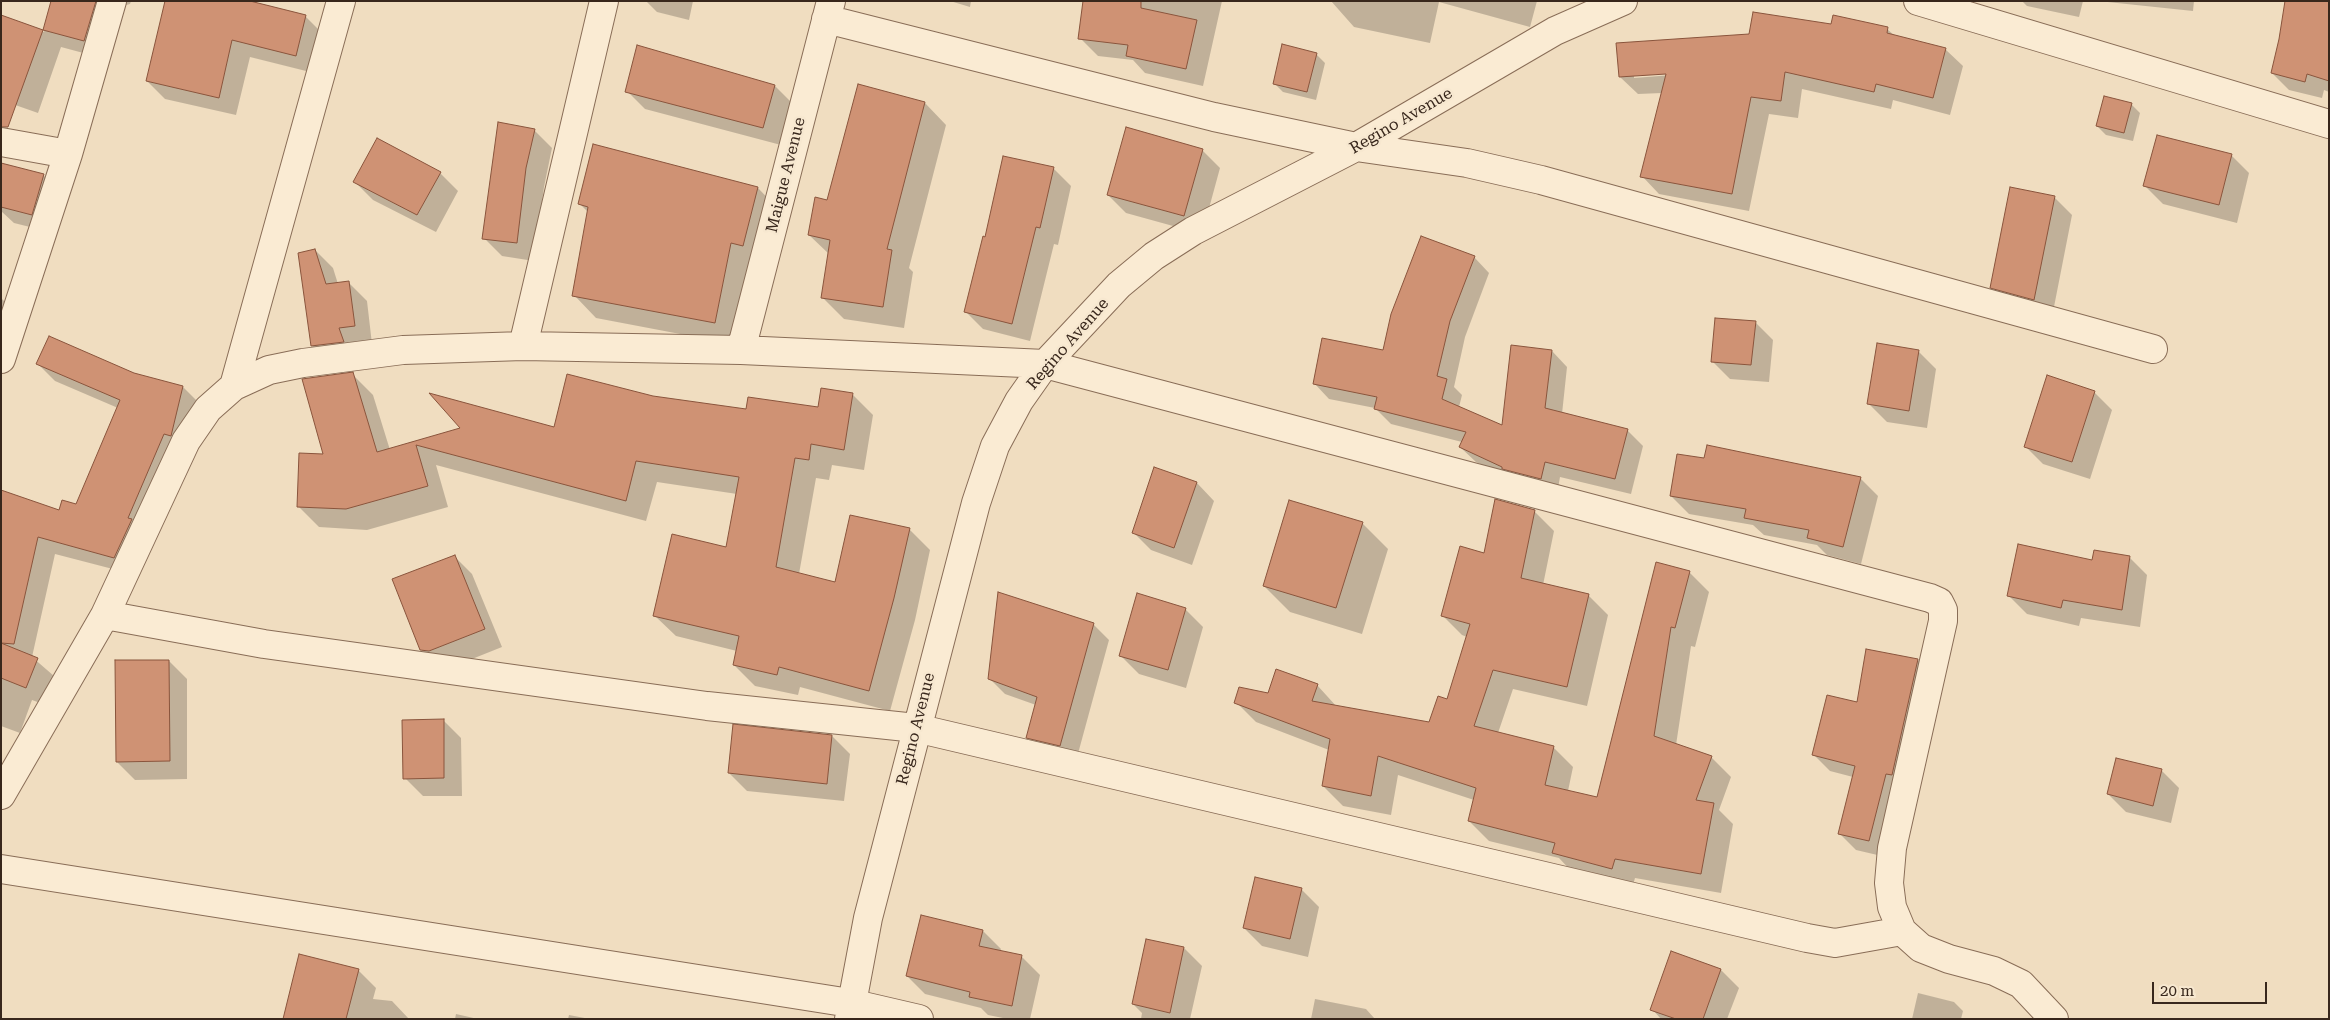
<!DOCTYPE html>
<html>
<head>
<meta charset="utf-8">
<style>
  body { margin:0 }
  #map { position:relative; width:2330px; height:1020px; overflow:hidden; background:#f0ddc0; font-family:"Roboto Serif",serif }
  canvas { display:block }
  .frame { position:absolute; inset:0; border:2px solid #38271c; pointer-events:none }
  .scale { position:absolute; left:2152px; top:982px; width:115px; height:22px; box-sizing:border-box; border:2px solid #38271c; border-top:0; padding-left:6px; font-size:15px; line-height:18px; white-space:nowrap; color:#38271c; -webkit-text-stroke:4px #f7e8d0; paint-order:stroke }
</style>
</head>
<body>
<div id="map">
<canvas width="2330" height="1020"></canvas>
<div class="frame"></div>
<div class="scale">20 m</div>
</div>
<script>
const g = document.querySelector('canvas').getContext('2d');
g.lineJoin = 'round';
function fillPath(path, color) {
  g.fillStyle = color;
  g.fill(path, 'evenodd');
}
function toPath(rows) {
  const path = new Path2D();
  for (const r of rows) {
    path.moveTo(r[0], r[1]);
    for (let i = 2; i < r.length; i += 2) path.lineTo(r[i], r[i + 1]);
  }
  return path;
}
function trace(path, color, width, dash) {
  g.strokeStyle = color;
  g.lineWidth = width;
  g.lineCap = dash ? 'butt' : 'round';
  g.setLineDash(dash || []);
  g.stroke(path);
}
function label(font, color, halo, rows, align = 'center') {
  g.font = font + ' "Roboto Serif",serif';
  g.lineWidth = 5;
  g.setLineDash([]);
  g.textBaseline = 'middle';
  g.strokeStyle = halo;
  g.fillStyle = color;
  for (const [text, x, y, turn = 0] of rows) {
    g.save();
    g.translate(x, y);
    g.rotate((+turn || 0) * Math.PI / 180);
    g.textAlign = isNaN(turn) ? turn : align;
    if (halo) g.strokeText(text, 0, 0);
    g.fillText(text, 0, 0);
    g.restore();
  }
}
fillPath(toPath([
  [52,1,131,1,130,4,119,7,102,58,61,47,38,113,1,100,1,16,44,32],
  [166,1,256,1,256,4,305,16,323,34,314,73,250,57,236,115,165,99,147,81],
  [646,1,693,1,689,20,657,12],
  [950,1,971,1,970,7],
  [1085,1,1222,1,1203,86,1145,73,1133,60,1098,56,1080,38],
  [1331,1,1537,1,1530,27,1439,2,1430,43,1354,27],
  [2022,1,2083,1,2079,17,2027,6],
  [2098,1,2194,1,2193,11],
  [2329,3,2329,92,2324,90,2322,98,2289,90,2272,73],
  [1832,25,1887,29,1895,36,1945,49,1963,66,1950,115,1893,100,1891,109,1802,89,1798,118,1769,114,1749,211,1659,194,1642,176,1662,93,1638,94,1620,77,1750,35],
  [1672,72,1672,75,1634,78,1634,75],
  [1316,54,1325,63,1316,100,1283,92,1274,83],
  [775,86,793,104,781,145,645,109,627,91],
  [925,103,946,125,909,268,913,272,904,328,844,319,822,297,829,254,809,235,828,201],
  [2131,104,2140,113,2133,141,2106,135,2097,126],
  [534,130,552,148,544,187,534,261,502,256,484,238],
  [1202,150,1220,168,1202,234,1126,213,1108,195],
  [2231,155,2249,173,2237,223,2163,204,2145,186],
  [1053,168,1071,186,1058,245,1054,244,1030,341,983,329,965,311,986,238],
  [440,173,458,191,436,232,373,200,355,182],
  [43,175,61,193,50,232,14,223,1,211,1,183],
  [758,188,780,211,738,345,596,318,574,295,589,213,579,203],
  [2054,197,2072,215,2052,317,2009,305,1991,287],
  [315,250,333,268,338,284,349,283,367,301,372,344,330,364,312,346],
  [1474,257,1489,273,1465,337,1454,387,1462,395,1459,407,1503,427,1552,351,1567,367,1562,414,1627,430,1643,446,1631,494,1560,477,1557,494,1515,480,1476,462,1460,447,1462,442,1391,424,1375,408,1329,399,1314,383,1384,352],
  [1,298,17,314,1,358],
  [1755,322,1773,340,1769,382,1730,379,1712,361],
  [1918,351,1936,369,1927,428,1887,422,1869,404],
  [38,364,133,375,183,387,200,404,132,574,55,554,32,657,54,676,43,704,32,700,20,733,1,726,1,491,60,512,77,505,118,408,55,381],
  [352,374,373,395,390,450,462,428,554,429,653,398,747,411,819,408,852,394,873,415,864,470,832,465,829,480,816,478,799,574,836,584,909,529,930,550,915,620,890,711,800,687,798,695,755,686,734,665,737,651,676,636,655,616,727,548,737,494,657,482,646,521,436,465,448,507,367,530,319,527,298,506,325,455],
  [2094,392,2112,410,2090,479,2043,464,2025,446],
  [1155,469,1197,483,1214,501,1192,565,1151,550,1133,532],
  [1860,478,1878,496,1861,564,1827,555,1817,545,1764,535,1753,525,1689,514,1671,496],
  [1534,511,1554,531,1543,585,1588,595,1608,615,1587,706,1513,689,1498,733,1553,747,1573,767,1568,791,1598,798,1689,572,1709,592,1695,647,1691,646,1676,745,1711,757,1731,777,1719,810,1733,824,1721,893,1635,878,1632,889,1573,873,1559,858,1489,841,1469,821,1474,800,1398,775,1391,815,1343,806,1323,786,1329,750,1256,722,1236,702,1317,685,1337,707,1430,724,1447,700,1467,637,1462,635,1442,615,1485,554],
  [1362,523,1388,549,1362,634,1290,612,1264,586],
  [454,556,472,574,502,647,447,669,439,668,421,649],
  [2129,557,2147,575,2140,627,2081,618,2079,626,2027,614,2009,596,2093,561],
  [999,594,1094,625,1109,640,1076,761,1043,753,1027,737,1036,705,1005,694,989,678],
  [1185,609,1203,627,1186,688,1139,674,1121,656],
  [1867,651,1918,660,1934,677,1886,857,1856,850,1839,833,1853,777,1830,771,1814,755,1858,704],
  [169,661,187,679,187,779,135,780,117,762],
  [443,720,461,738,462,796,423,796,405,778],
  [832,736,850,754,844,801,747,791,729,773],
  [2161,770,2179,788,2171,823,2126,812,2108,794],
  [1301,889,1319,907,1308,957,1262,946,1244,928],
  [983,931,1001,949,1000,952,1022,957,1040,975,1030,1019,1008,1019,988,1015,981,1008,925,994,907,976],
  [1147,940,1184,948,1202,966,1190,1019,1141,1019,1142,1013,1133,1004],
  [358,970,376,988,373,999,392,1001,409,1019,285,1019],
  [1721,970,1739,988,1727,1019,1661,1019,1652,1009],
  [1918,993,1954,1002,1963,1011,1961,1019,1912,1019],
  [1315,999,1366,1009,1375,1019,1311,1019],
  [456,1014,478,1019,455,1019],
  [569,1015,590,1019,568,1019]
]), '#0003');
const building = toPath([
  [51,1,96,1,84,41,43,30,51,1],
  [165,1,250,1,306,15,296,56,232,40,219,98,146,81,165,1],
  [1083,1,1141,1,1141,8,1197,20,1186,69,1126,56,1128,45,1078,39,1083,1],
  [2285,1,2329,1,2329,81,2307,74,2305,82,2271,73,2279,39,2285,1],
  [1753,12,1831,24,1833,15,1888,27,1887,33,1946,48,1933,98,1876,84,1874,92,1785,72,1781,101,1751,97,1732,194,1640,177,1666,74,1619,77,1616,43,1749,34,1753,12],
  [1,15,43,30,8,127,1,127,1,15],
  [1282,44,1317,53,1307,92,1273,84,1282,44],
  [637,45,775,85,763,128,625,92,637,45],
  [858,84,925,102,887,249,892,250,883,307,821,298,830,240,808,235,815,197,827,200,858,84],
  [2104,96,2132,103,2124,133,2096,126,2104,96],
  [498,122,535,129,526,168,517,243,482,239,498,122],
  [1126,127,1203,149,1184,216,1107,195,1126,127],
  [2157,135,2232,154,2219,205,2143,186,2157,135],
  [377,138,441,172,417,215,353,182,377,138],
  [593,144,758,187,743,246,731,243,715,323,572,296,588,207,578,204,593,144],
  [1003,156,1054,167,1040,228,1036,227,1012,324,964,312,983,236,985,237,1003,156],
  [1,163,44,174,32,215,1,207,1,163],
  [2010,187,2055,196,2034,300,1990,288,2010,187],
  [1421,236,1475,256,1450,321,1437,376,1447,379,1442,399,1502,425,1511,345,1552,350,1545,408,1628,429,1615,479,1545,462,1541,479,1502,469,1502,467,1459,447,1466,432,1374,409,1377,397,1313,384,1322,338,1383,350,1391,314,1421,236],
  [315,249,326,284,349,281,355,326,339,328,344,342,311,346,298,253,315,249],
  [1715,318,1756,321,1751,365,1711,362,1715,318],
  [49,336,134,373,183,386,171,436,164,434,128,518,132,519,114,558,38,537,14,644,1,643,1,490,59,510,62,500,76,504,120,400,36,364,49,336],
  [1877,343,1919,350,1909,411,1867,404,1877,343],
  [353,372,377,452,460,428,429,393,554,427,567,374,653,396,746,409,748,397,818,407,821,388,853,393,844,450,811,444,809,460,795,458,776,567,835,582,850,515,910,528,894,598,869,691,779,667,777,675,733,665,739,636,653,616,672,534,726,547,739,477,636,461,626,501,416,445,428,486,346,509,297,507,299,453,323,454,302,379,353,372],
  [2047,375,2095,391,2072,462,2024,447,2047,375],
  [1707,445,1861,477,1843,547,1807,538,1809,530,1744,518,1746,509,1670,496,1677,454,1704,458,1707,445],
  [1154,467,1197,482,1174,548,1132,533,1154,467],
  [1495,499,1535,510,1521,578,1589,594,1567,687,1493,670,1474,726,1554,746,1545,785,1597,797,1656,562,1690,571,1675,628,1671,627,1654,736,1712,756,1696,800,1714,803,1701,874,1615,859,1612,869,1552,853,1555,843,1468,821,1476,788,1378,756,1371,796,1322,786,1330,739,1234,703,1239,687,1268,693,1276,669,1318,684,1312,701,1429,722,1438,696,1447,699,1470,624,1441,616,1460,546,1484,553,1495,499],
  [1289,500,1363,522,1336,608,1263,586,1289,500],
  [2018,544,2092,560,2094,550,2130,556,2122,610,2063,600,2061,608,2007,596,2018,544],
  [455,555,485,629,429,651,420,650,392,579,455,555],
  [998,592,1094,623,1060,746,1026,738,1037,697,988,679,998,592],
  [1137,593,1186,608,1168,670,1119,656,1137,593],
  [1,643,38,658,26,688,1,678,1,643],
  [1866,649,1918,659,1892,775,1886,774,1869,841,1838,834,1855,766,1812,755,1827,695,1857,702,1866,649],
  [115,660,169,660,170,761,116,762,115,660],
  [444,719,444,778,403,779,402,720,444,719],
  [733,724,832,735,827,784,728,773,733,724],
  [2116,758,2162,769,2153,806,2107,794,2116,758],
  [1255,877,1302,888,1290,939,1243,928,1255,877],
  [921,915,983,930,979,946,1022,955,1012,1006,969,997,970,992,906,976,921,915],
  [1146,939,1184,947,1170,1013,1132,1004,1146,939],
  [1671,951,1721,969,1703,1019,1676,1019,1650,1010,1671,951],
  [299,954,359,969,346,1019,283,1019,299,954]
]);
fillPath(building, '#cf9274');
trace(building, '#89543c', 1);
const minor = toPath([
  [1918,1,2329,124],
  [826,19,1214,117,1356,147,1467,163,1541,180,2153,349],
  [1,142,68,154],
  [523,346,604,1],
  [741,350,831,1],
  [1,359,68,154,112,1],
  [234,386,269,370,303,363,403,350,523,346,741,350,1045,364,1930,598,1939,602,1943,610,1943,621,1892,848,1889,883,1892,907,1902,931,1921,948,1949,959,1994,971,2021,984,2054,1019],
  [105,615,264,644,707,706,916,728,1807,938,1835,943,1902,931],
  [1,795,105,615,186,441,208,409,234,386,341,1],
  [1,869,850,1003,919,1019],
  [849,1019,868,918,976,503,995,446,1019,401,1045,364,1119,285,1154,256,1193,231,1356,147,1555,31,1623,1]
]);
trace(minor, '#896d57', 30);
trace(minor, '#faebd3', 28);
label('16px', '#38271c', '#f7e8d0', [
  ["Regino Avenue",1401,121,-30],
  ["Maigue Avenue",786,175,-76],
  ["Regino Avenue",1068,344,-49],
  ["Regino Avenue",916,729,-76]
]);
</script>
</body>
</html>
